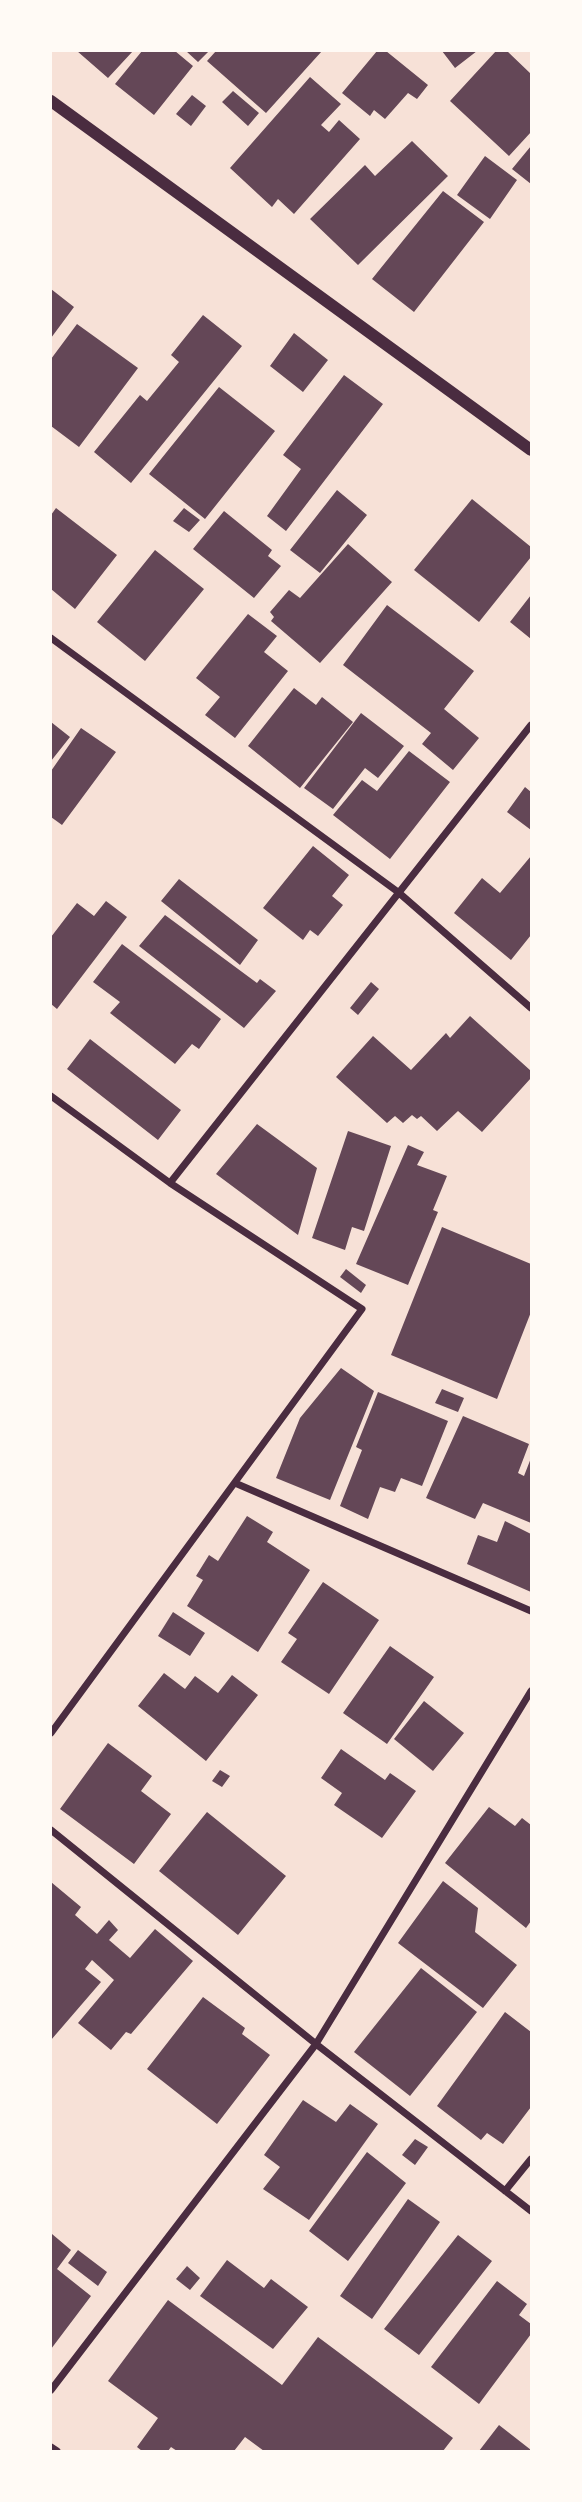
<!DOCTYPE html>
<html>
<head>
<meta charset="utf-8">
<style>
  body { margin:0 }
  #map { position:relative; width:582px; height:2502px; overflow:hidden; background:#f7e1d7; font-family:Overpass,sans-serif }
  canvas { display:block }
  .frame { position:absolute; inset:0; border:52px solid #fffaf5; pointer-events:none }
</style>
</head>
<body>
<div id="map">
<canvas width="582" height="2502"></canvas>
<div class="frame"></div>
</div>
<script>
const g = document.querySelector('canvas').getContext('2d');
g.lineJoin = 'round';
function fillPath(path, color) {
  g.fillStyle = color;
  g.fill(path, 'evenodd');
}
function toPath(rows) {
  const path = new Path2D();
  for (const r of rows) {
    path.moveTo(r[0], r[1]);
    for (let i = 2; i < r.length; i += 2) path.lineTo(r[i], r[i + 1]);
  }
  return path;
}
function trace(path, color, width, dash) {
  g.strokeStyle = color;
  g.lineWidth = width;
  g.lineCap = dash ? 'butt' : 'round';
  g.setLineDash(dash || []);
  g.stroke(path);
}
fillPath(toPath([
  [77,51,133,51,108,78],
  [142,51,175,51,193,66,154,115,115,84],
  [186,51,209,51,198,62],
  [216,51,322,51,266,113,207,61],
  [377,51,386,51,428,85,417,99,408,93,385,119,374,110,370,116,342,93],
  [442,51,477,51,455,68],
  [496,51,507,51,531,74,531,132,509,156,450,101],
  [310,77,341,104,321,125,329,132,339,120,360,139,294,214,278,199,272,207,230,168],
  [233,91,259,113,248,126,222,102],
  [192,95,206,106,191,126,176,114],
  [412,141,448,176,358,265,310,219,365,165,375,176],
  [531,146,531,184,512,169],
  [485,156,517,180,490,219,457,195],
  [443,191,484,222,414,312,372,279],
  [51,289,74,307,51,338],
  [203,315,242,346,131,483,94,452,140,395,147,401,179,362,171,355],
  [77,324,138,368,79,447,51,426,51,359],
  [294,333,328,360,303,392,270,366],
  [344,375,383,404,286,531,267,516,301,469,283,455],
  [219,387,275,431,205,519,149,474],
  [337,490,367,515,320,573,290,550],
  [472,499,531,547,531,557,479,622,414,570],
  [56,508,117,555,75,609,51,589,51,515],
  [184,508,200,520,189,532,173,521],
  [224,511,272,550,268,556,281,566,254,598,193,549],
  [348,544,392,582,320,663,271,621,274,617,270,612,289,590,300,598],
  [155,550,204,589,145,661,97,622],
  [531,595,531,639,510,622],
  [387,605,474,671,444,709,479,738,453,770,422,744,431,733,343,665],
  [248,614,277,636,264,652,288,671,235,738,205,715,220,697,196,678],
  [294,688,316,705,322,697,353,722,300,788,248,746],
  [361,713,404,746,378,778,365,768,333,809,304,788],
  [51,722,70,737,51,761],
  [81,728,116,752,62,825,51,817,51,771],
  [409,751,450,782,390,859,333,815,362,780,377,791],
  [525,787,531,792,531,830,507,812],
  [313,846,349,875,332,896,343,905,318,936,310,930,303,940,263,908],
  [531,856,531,935,511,960,454,913,482,878,500,893],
  [179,879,258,940,240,965,161,901],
  [106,901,127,917,57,1009,51,1004,51,937,77,903,94,916],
  [165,915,257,983,260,979,276,991,244,1028,139,946],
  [122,944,221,1019,199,1049,192,1044,175,1064,110,1013,120,1002,93,982],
  [371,982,379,989,358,1015,350,1008],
  [470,1016,531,1071,531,1078,482,1132,458,1111,437,1131,421,1116,417,1119,412,1115,403,1123,395,1116,387,1123,336,1077,373,1036,411,1070,446,1033,450,1038],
  [90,1039,181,1110,158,1140,67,1069],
  [257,1124,317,1168,298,1235,216,1174],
  [348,1131,391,1146,364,1231,352,1227,345,1250,312,1238],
  [408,1145,424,1152,417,1165,447,1176,433,1210,438,1212,408,1285,356,1264],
  [442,1227,531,1264,531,1312,497,1399,391,1355],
  [346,1269,366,1285,361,1293,340,1277],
  [341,1368,374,1391,330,1500,276,1478,300,1418],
  [442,1389,464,1398,458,1412,435,1403],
  [378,1392,448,1421,422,1486,401,1478,395,1492,380,1487,368,1519,340,1506,362,1450,356,1447],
  [463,1416,529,1444,518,1473,524,1476,531,1458,531,1523,483,1503,475,1519,426,1498],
  [247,1516,273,1532,267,1542,310,1570,258,1652,187,1606,203,1580,196,1576,209,1555,218,1561],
  [505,1521,531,1534,531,1592,467,1564,478,1535,497,1542],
  [323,1582,379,1620,329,1694,281,1662,297,1639,288,1633],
  [173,1612,205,1633,190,1656,158,1636],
  [390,1646,434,1677,387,1744,343,1713],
  [164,1673,185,1689,195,1676,218,1693,232,1675,258,1695,206,1761,138,1706],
  [424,1701,464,1733,433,1771,394,1739],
  [108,1743,152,1776,141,1791,171,1814,134,1864,60,1809],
  [341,1749,385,1780,390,1773,416,1791,382,1838,334,1805,342,1793,321,1778],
  [220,1770,230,1776,222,1787,212,1781],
  [489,1807,515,1826,522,1818,531,1825,531,1921,526,1928,445,1863],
  [207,1812,286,1876,238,1935,159,1871],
  [443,1881,478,1908,475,1932,517,1965,483,2008,398,1943],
  [51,1882,81,1907,75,1915,97,1934,109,1920,118,1930,109,1940,130,1958,155,1929,193,1961,131,2034,126,2032,111,2050,78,2023,114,1980,92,1960,85,1969,101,1982,51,2040],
  [421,1968,477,2012,410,2096,354,2052],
  [203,1997,245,2028,242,2034,270,2055,217,2124,147,2069],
  [505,2012,531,2032,531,2107,503,2144,487,2133,481,2140,437,2106],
  [303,2100,336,2122,350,2104,378,2124,309,2220,263,2189,280,2167,264,2155],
  [415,2139,428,2147,415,2165,402,2155],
  [367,2152,406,2183,348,2261,309,2231],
  [408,2199,440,2222,372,2319,340,2296],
  [52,2234,71,2250,57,2269,91,2296,51,2349],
  [458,2235,492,2261,419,2355,384,2329],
  [78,2250,107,2272,98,2286,68,2263],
  [227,2260,264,2288,271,2279,308,2307,273,2349,200,2296],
  [187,2266,200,2278,190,2290,176,2279],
  [497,2281,527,2304,519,2315,531,2324,531,2334,479,2404,431,2367],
  [168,2300,282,2385,318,2337,453,2438,443,2451,264,2451,245,2437,234,2451,177,2451,171,2447,168,2451,142,2451,137,2447,158,2418,108,2381],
  [499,2425,531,2450,531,2451,479,2451]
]), '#644757');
trace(toPath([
  [51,638,398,892,531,1008],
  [51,1096,170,1183,362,1309,51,1733],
  [170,1183,531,725],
  [235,1483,531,1611],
  [51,1830,316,2044,531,2211],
  [505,2191,531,2159],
  [51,2390,316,2044,531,1691],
  [51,2447,57,2451]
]), '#4a2c40', 7);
trace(toPath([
  [51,101,531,450]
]), '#4a2c40', 12);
</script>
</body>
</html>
